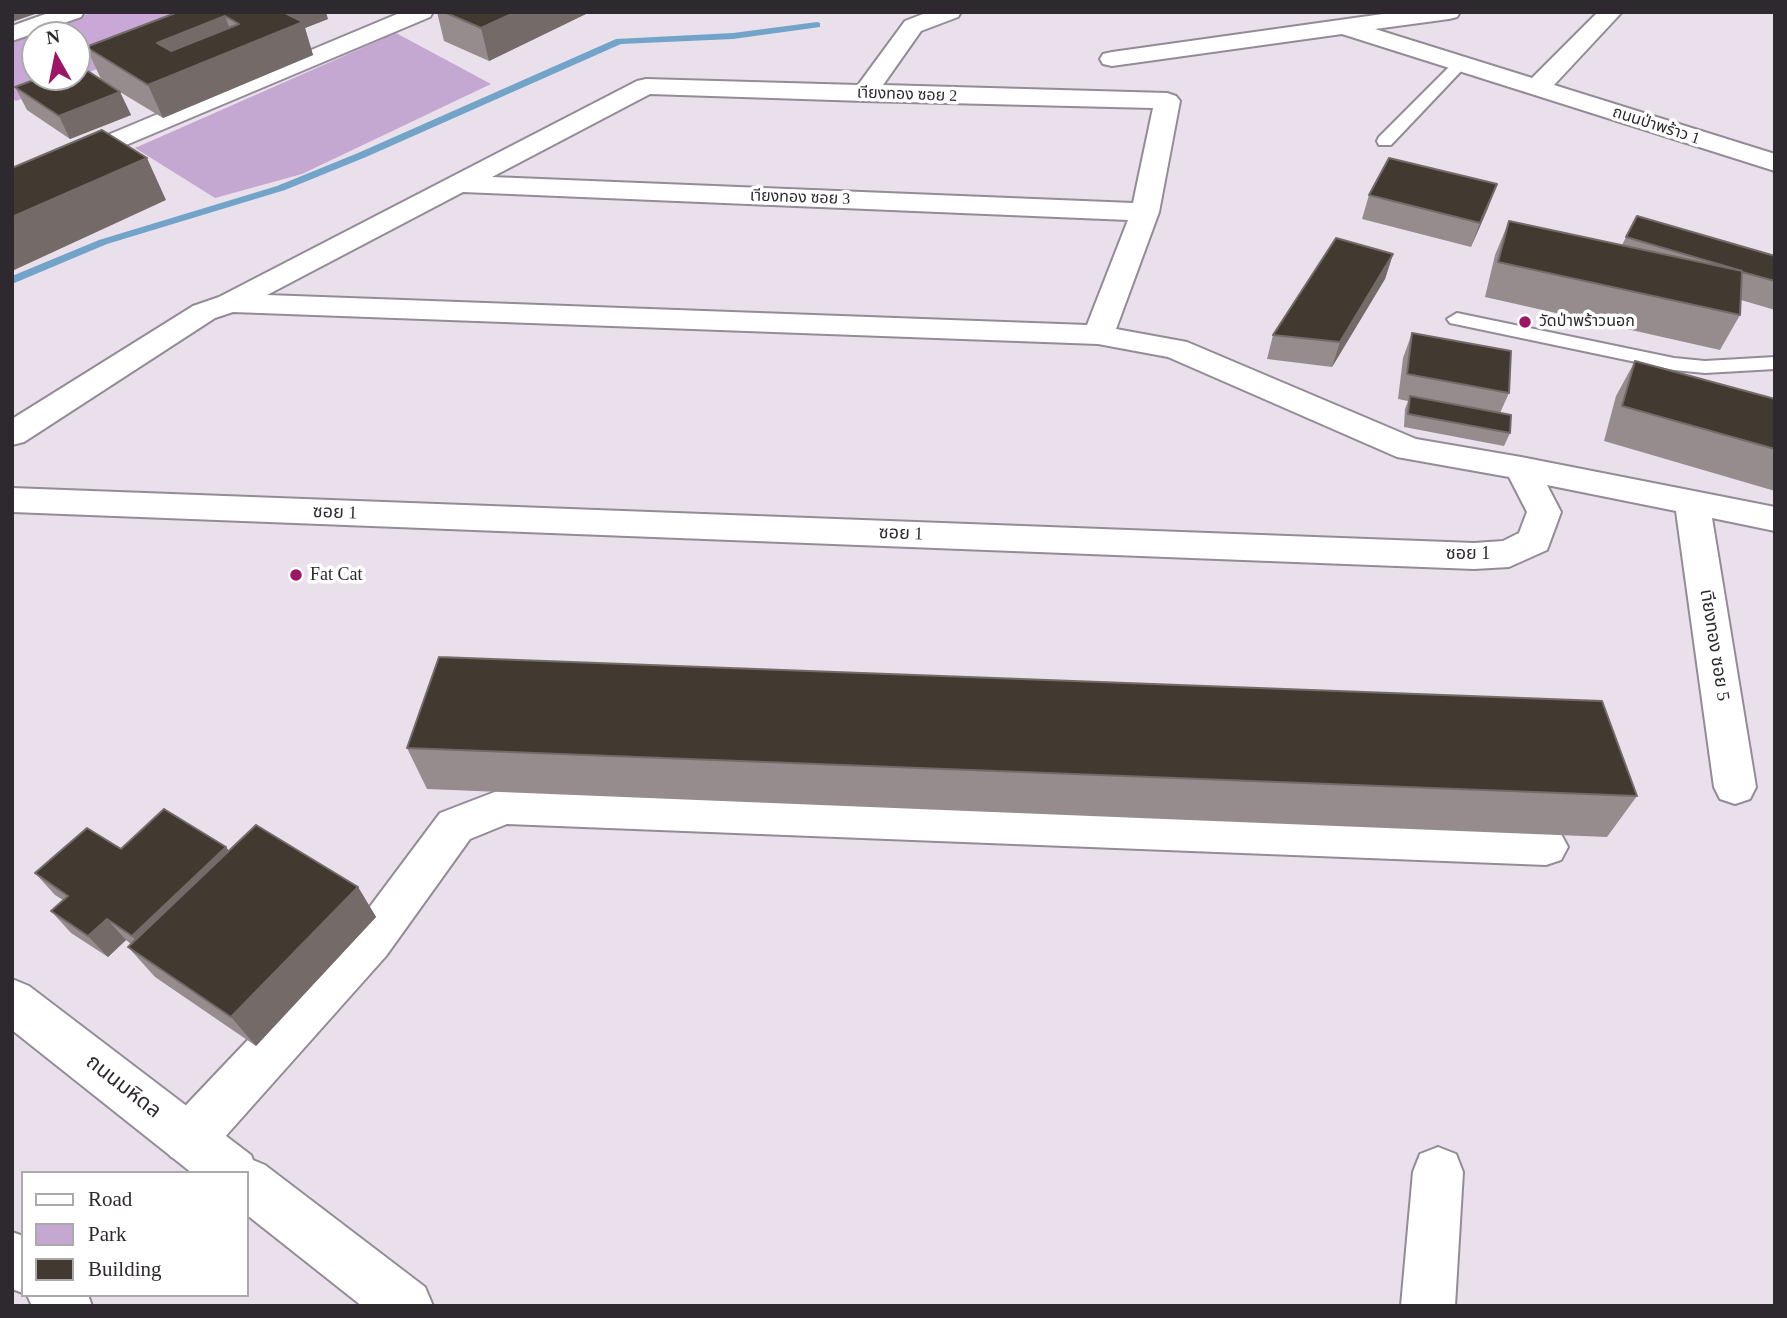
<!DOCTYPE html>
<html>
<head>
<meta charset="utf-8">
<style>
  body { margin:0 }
  #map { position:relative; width:1787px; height:1318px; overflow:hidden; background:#e9e0ec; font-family:"Times New Roman",serif }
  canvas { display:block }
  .frame { position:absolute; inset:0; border:14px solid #2d292e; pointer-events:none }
  .legend { position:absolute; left:21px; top:1171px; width:228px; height:126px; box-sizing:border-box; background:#fff; border:2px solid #aba9ab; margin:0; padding:9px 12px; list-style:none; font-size:21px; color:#2d292e }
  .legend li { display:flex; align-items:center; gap:14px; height:35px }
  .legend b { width:35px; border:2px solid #aba9ab }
  .north { position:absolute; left:21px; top:21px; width:70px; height:70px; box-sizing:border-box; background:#fff; border:2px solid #aba9ab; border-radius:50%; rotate:351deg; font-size:19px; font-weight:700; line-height:28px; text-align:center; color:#2d292e }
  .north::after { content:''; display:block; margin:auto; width:24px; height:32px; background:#9d1666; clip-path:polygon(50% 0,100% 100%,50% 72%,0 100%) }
</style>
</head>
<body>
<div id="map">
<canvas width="1787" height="1318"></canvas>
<div class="frame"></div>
<ul class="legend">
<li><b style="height:9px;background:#fff"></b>Road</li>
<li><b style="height:19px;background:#c5a8d1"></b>Park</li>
<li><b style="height:19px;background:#423931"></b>Building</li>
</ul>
<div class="north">N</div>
</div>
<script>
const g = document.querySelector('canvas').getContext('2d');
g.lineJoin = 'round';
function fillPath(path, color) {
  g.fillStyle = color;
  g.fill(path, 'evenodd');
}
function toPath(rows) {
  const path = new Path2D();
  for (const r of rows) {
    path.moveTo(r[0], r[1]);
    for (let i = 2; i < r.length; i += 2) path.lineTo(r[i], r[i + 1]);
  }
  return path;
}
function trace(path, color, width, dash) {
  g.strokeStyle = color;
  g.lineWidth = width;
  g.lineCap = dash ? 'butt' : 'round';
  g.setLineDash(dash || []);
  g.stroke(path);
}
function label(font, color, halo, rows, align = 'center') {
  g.font = font + ' "Times New Roman","Noto Sans Thai",serif';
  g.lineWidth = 7;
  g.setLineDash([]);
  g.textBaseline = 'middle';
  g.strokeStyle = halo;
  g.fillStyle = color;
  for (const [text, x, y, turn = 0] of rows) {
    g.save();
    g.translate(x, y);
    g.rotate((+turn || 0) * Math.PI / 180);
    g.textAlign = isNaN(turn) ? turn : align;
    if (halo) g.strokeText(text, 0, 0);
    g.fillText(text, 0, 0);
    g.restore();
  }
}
fillPath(toPath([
  [396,33,491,84,302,174,215,198,135,148]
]), '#c5a8d1');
fillPath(toPath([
  [93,12,241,12,16,101,12,98,12,42],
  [35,35,77,35,77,77,35,77]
]), '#c9a8d7');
fillPath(toPath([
  [817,22,820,23,820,27,733,39,621,44,366,157,285,190,107,244,12,284,12,276,99,240,277,186,358,153,616,39,733,33,817,22]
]), '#71a4c8');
const service = toPath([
  [1460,59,1465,61,1468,64,1465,67,1391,145,1379,145,1377,141,1379,137,1455,61,1460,59],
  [1457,313,1674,358,1705,361,1775,357,1775,369,1705,373,1674,370,1450,323,1447,319,1457,313]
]);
const minor = toPath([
  [51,12,84,12,81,17,12,41,12,26,51,12],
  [402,12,433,12,430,17,12,193,12,175,402,12],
  [928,12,961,12,958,17,921,31,883,85,1167,93,1176,96,1180,101,1159,212,1116,329,1187,342,1416,439,1521,457,1775,507,1775,531,1712,518,1756,787,1750,799,1735,804,1720,799,1714,787,1676,511,1547,485,1561,512,1547,550,1509,567,1474,569,12,512,12,488,1474,543,1503,541,1519,533,1527,512,1509,477,1397,457,1168,357,1098,344,233,312,215,318,24,442,12,445,12,419,193,306,219,297,637,81,646,79,858,85,905,21,928,12],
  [650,94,864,101,1153,108,1133,203,492,177,650,94],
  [463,192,1128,220,1087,325,267,295,463,192],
  [1397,12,1460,12,1457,17,1449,19,1375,29,1532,78,1598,12,1622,12,1554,85,1775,154,1775,171,1342,34,1112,66,1103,64,1100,59,1103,54,1112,52,1397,12],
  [505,788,1546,829,1561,834,1568,847,1561,860,1546,865,507,824,470,839,386,956,207,1157,189,1164,171,1157,164,1139,171,1121,354,928,440,813,505,788],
  [1438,1147,1456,1154,1463,1172,1455,1306,1401,1306,1413,1172,1420,1154,1438,1147]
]);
const secondary = toPath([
  [12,979,29,986,251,1155,253,1160,265,1165,425,1287,433,1306,362,1306,247,1215,247,1173,192,1173,12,1030,12,979],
  [12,1232,23,1236,23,1293,12,1289,12,1232],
  [27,1295,88,1295,92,1306,32,1306,27,1295]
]);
trace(service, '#938b96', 4);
trace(minor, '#938b96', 4);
trace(secondary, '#938b96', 4);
fillPath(service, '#fff');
fillPath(minor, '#fff');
fillPath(secondary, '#fff');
fillPath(toPath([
  [178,12,328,19,305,28,313,55,163,118,120,92,131,115,70,139,27,110,15,87,101,79,86,47],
  [437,12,590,12,489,61,444,41],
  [1369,195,1488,208,1471,247,1362,219],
  [1637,216,1775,281,1775,310,1741,300,1740,315,1720,350,1485,297,1495,255,1509,221,1622,245],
  [1393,254,1385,279,1332,367,1267,359,1273,335],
  [1412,333,1509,393,1500,413,1510,433,1504,446,1404,427,1405,409,1408,401,1398,399,1403,358],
  [1635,361,1775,399,1775,491,1604,441,1616,396],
  [407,748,1637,796,1607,837,427,789],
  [226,847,229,851,358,887,376,917,256,1046,155,977,128,947,131,944,126,940,108,957,71,933,51,911,63,900,55,895,35,873,121,849]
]), '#968c8e');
fillPath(toPath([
  [12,12,41,12,12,22],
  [273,12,326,12,328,19,305,28,313,55,163,118,148,85],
  [516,12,590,12,489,61,481,28],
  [225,16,237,48,171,76,157,43],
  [120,92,131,115,70,139,59,116],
  [147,158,166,200,12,271,12,217],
  [1497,184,1488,208,1471,247,1480,223],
  [1393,254,1385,279,1332,367,1340,342],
  [226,847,241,869,150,957,132,936],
  [358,887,376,917,256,1046,231,1017],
  [107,919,126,940,108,957,88,936]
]), '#746b69');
const building = toPath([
  [178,12,283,12,303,22,148,85,86,47,178,12],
  [225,16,239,24,171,51,157,43,225,16],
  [444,12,516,12,481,28,444,12],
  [77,64,120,92,59,116,15,87,42,77,77,77,77,64],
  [102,130,147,158,12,217,12,168,102,130],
  [1389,158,1497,184,1480,223,1369,195,1389,158],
  [1637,216,1775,256,1775,281,1742,272,1742,271,1626,237,1637,216],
  [1509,221,1742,271,1740,315,1498,262,1509,221],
  [1336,238,1393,254,1340,342,1273,335,1336,238],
  [1412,333,1511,351,1509,393,1407,374,1412,333],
  [1635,361,1775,399,1775,449,1622,406,1635,361],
  [1410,396,1511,415,1510,433,1408,414,1410,396],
  [439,657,1602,701,1637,796,407,748,439,657],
  [164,809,226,847,132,936,107,919,88,936,51,911,68,896,35,873,87,828,121,849,164,809],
  [256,825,358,887,231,1017,128,947,256,825]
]);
fillPath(building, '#423931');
trace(building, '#746b69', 2);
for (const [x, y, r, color] of [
  [1525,322,7,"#9d1666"],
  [296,575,7,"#9d1666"]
]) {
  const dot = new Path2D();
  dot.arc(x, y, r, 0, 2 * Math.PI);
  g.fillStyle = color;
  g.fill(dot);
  trace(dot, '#fff', 2.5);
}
label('16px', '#2d292e', '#fff', [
  ["เาียงทอง ซอย 2",907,95,2],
  ["ถนนป่าพร้าว 1",1656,126,18],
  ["เาียงทอง ซอย 3",800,198,2]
]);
label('16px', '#2d292e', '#fff', [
  ["วัดป่าพร้าวนอก",1539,322]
], 'left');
label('18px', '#2d292e', '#fff', [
  ["ซอย 1",335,513,2],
  ["ซอย 1",901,534,2],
  ["ซอย 1",1468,554],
  ["เาียงทอง ซอย 5",1714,645,81]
]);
label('18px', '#2d292e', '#fff', [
  ["Fat Cat",310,575]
], 'left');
label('21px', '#2d292e', '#fff', [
  ["ถนนมหิดล",123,1087,38]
]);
</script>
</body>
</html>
